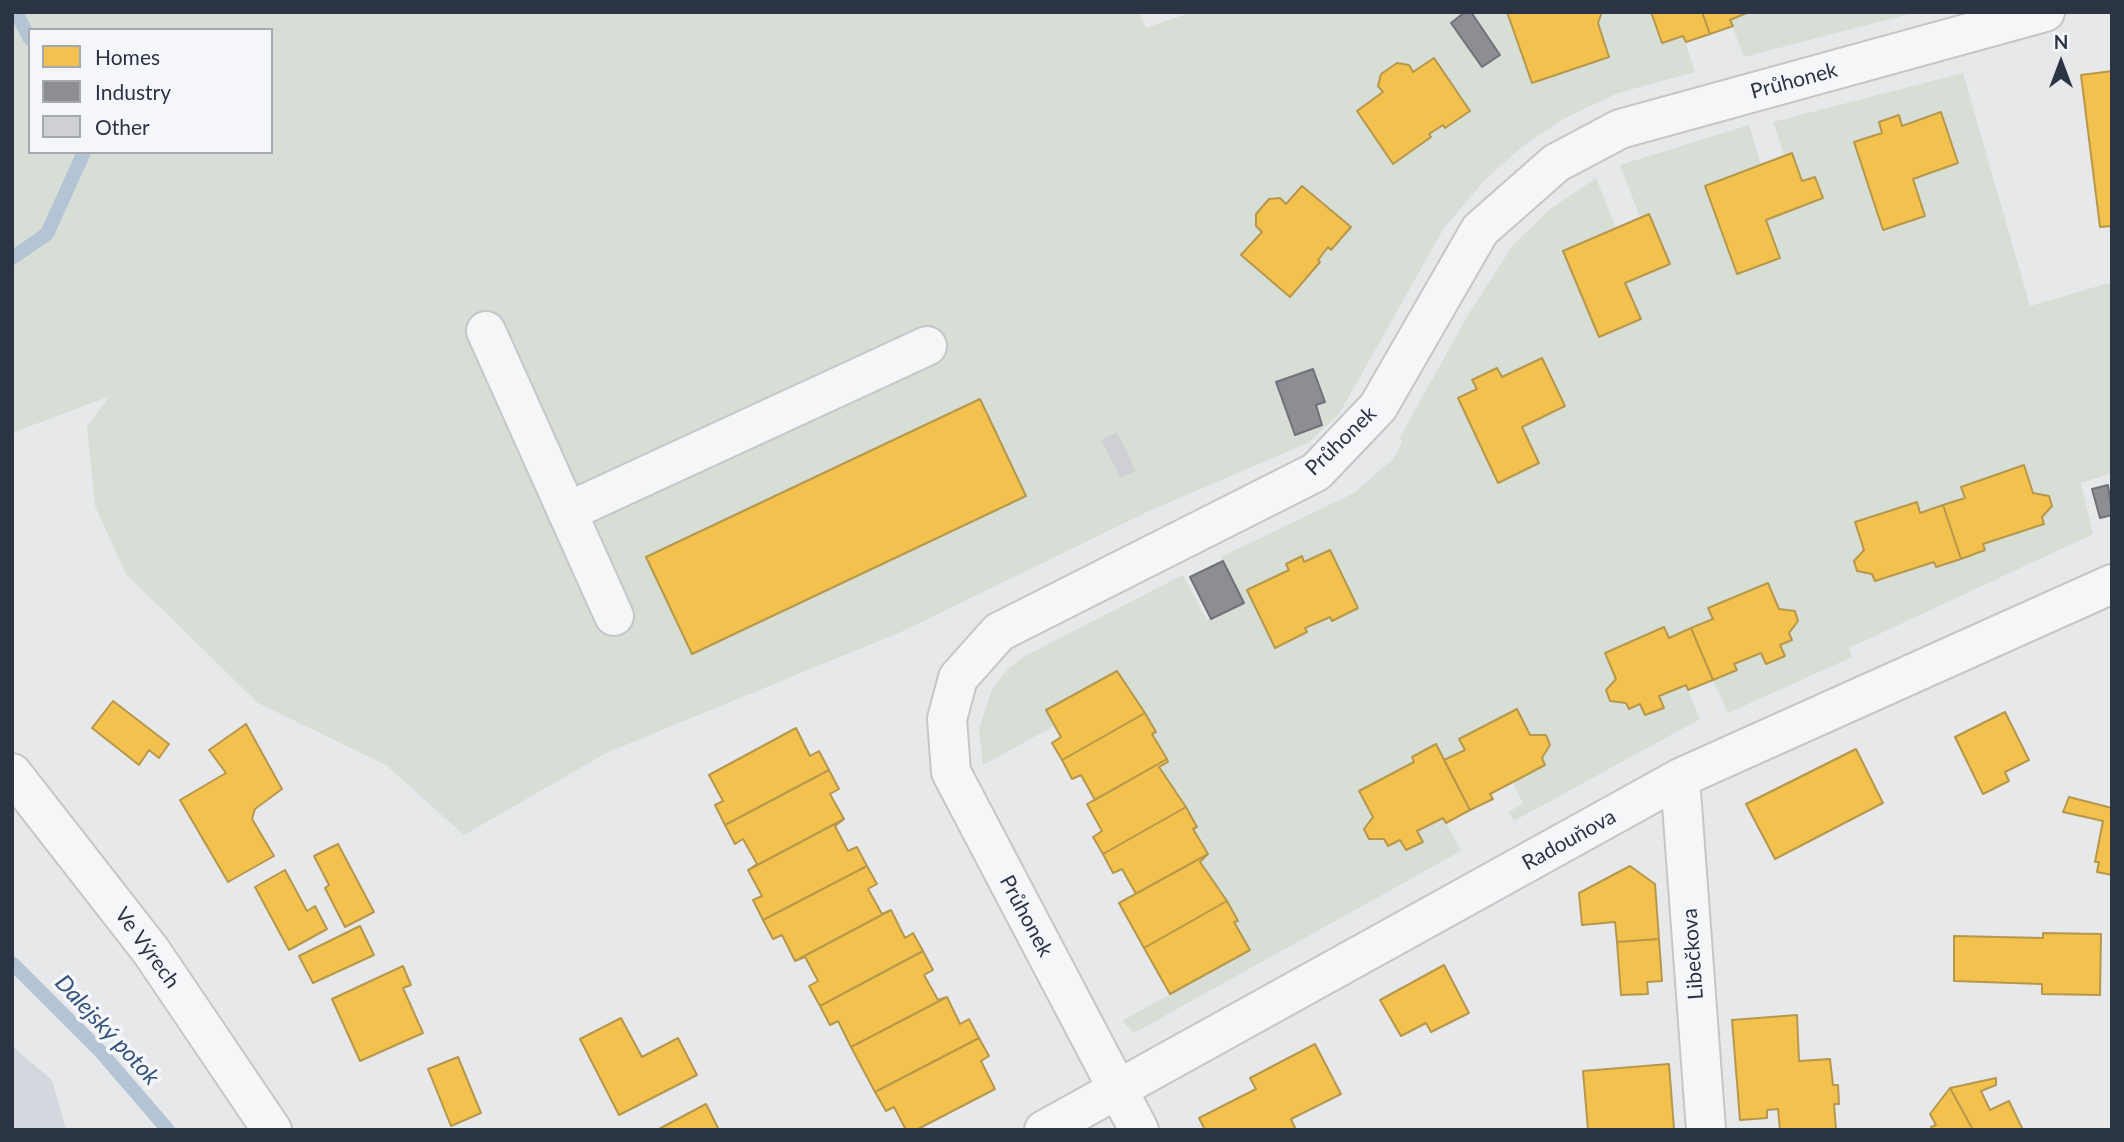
<!DOCTYPE html>
<html>
<head>
<meta charset="utf-8">
<style>
  body { margin:0 }
  #map { position:relative; width:2124px; height:1142px; overflow:hidden; background:#e6e8ea; font-family:Lato,sans-serif }
  canvas { display:block }
  .frame { position:absolute; inset:0; border:14px solid #2b3445; pointer-events:none }
  .legend { position:absolute; left:28px; top:28px; width:245px; height:126px; box-sizing:border-box; background:#f4f6f9; border:2px solid #a4a8b1; margin:0; padding:9px 12px; list-style:none; font-size:21px; color:#2b3445 }
  .legend li { display:flex; align-items:center; gap:14px; height:35px }
  .legend b { width:35px; border:2px solid #a4a8b1 }
  .north { position:absolute; left:2026px; top:28px; width:70px; height:70px; -webkit-text-stroke:5px #f4f6f9; paint-order:stroke; rotate:0deg; font-size:19px; font-weight:700; line-height:28px; text-align:center; color:#2b3445 }
  .north::after { content:''; display:block; margin:auto; width:24px; height:32px; background:#2b3445; clip-path:polygon(50% 0,100% 100%,50% 72%,0 100%) }
</style>
</head>
<body>
<div id="map">
<canvas width="2124" height="1142"></canvas>
<div class="frame"></div>
<ul class="legend">
<li><b style="height:19px;background:#f2c14e"></b>Homes</li>
<li><b style="height:19px;background:#8d8d92"></b>Industry</li>
<li><b style="height:19px;background:#ced0d3"></b>Other</li>
</ul>
<div class="north">N</div>
</div>
<script>
const g = document.querySelector('canvas').getContext('2d');
g.lineJoin = 'round';
function fillPath(path, color) {
  g.fillStyle = color;
  g.fill(path, 'evenodd');
}
function toPath(rows) {
  const path = new Path2D();
  for (const r of rows) {
    path.moveTo(r[0], r[1]);
    for (let i = 2; i < r.length; i += 2) path.lineTo(r[i], r[i + 1]);
  }
  return path;
}
function trace(path, color, width, dash) {
  g.strokeStyle = color;
  g.lineWidth = width;
  g.lineCap = dash ? 'butt' : 'round';
  g.setLineDash(dash || []);
  g.stroke(path);
}
function label(font, color, halo, rows, align = 'center') {
  g.font = font + ' Lato,sans-serif';
  g.lineWidth = 7;
  g.setLineDash([]);
  g.textBaseline = 'middle';
  g.strokeStyle = halo;
  g.fillStyle = color;
  for (const [text, x, y, turn = 0] of rows) {
    g.save();
    g.translate(x, y);
    g.rotate((+turn || 0) * Math.PI / 180);
    g.textAlign = isNaN(turn) ? turn : align;
    if (halo) g.strokeText(text, 0, 0);
    g.fillText(text, 0, 0);
    g.restore();
  }
}
fillPath(toPath([
  [12,1046,52,1080,66,1130,12,1130]
]), '#d4d7dd');
fillPath(toPath([
  [12,12,1139,12,1146,28,1192,12,1465,12,1451,23,1482,67,1499,55,1471,12,1507,12,1532,83,1609,57,1598,23,1602,12,1651,12,1662,43,1683,36,1695,72,1618,93,1565,118,1524,145,1484,181,1444,228,1339,414,1308,443,1151,510,903,631,606,753,464,835,386,765,258,703,126,574,95,506,90,454,87,427,110,396,12,433],
  [30,30,271,30,271,152,30,152],
  [1434,58,1470,111,1445,128,1443,125,1429,134,1431,137,1393,163,1357,111,1383,92,1378,85,1381,74,1397,63,1409,65,1413,72],
  [1302,186,1351,227,1332,250,1328,247,1318,260,1320,263,1290,297,1242,255,1262,232,1256,226,1256,214,1269,199,1280,199,1286,204],
  [1313,369,1325,402,1316,405,1322,425,1295,435,1276,382],
  [1749,12,1917,12,1744,57,1730,20],
  [1963,73,2030,306,2112,282,2112,473,2081,483,2093,534,1849,648,1852,657,1728,713,1713,680,1737,670,1734,664,1761,653,1766,664,1784,656,1780,645,1798,621,1794,611,1779,609,1768,583,1709,608,1713,619,1669,638,1664,627,1605,652,1616,679,1606,690,1611,701,1626,703,1629,709,1640,704,1646,715,1663,708,1659,696,1686,685,1700,719,1514,821,1509,812,1523,803,1512,781,1545,756,1550,745,1545,735,1533,734,1465,750,1444,760,1436,744,1412,757,1414,762,1359,791,1373,817,1364,829,1369,839,1400,840,1406,850,1422,842,1417,831,1443,818,1461,851,1134,1033,1122,1021,1250,950,1234,922,1238,920,1227,901,1200,862,1208,857,1193,829,1197,826,1177,790,1173,792,1159,767,1168,761,1152,734,1156,732,1117,671,1046,710,1054,726,983,765,979,729,992,689,1008,669,1023,657,1183,575,1207,620,1244,603,1221,557,1354,493,1393,459,1402,443,1400,437,1468,315,1513,245,1549,210,1596,178,1616,228,1563,251,1599,337,1640,319,1625,283,1648,215,1640,217,1620,165,1749,125,1761,164,1705,186,1737,273,1766,220,1823,198,1815,177,1802,181,1792,153,1784,155,1773,122],
  [1941,112,1958,163,1913,179,1925,216,1883,230,1854,143,1882,133,1879,122,1899,115,1902,126],
  [1542,358,1565,406,1522,427,1458,398,1477,389,1473,380,1497,368,1502,377],
  [2024,465,2033,493,2049,496,2052,506,2042,517,2044,525,1983,544,1985,550,1936,567,1934,562,1875,581,1872,574,1856,571,1854,561,1864,550,1855,522,1916,502,1920,513,1965,498,1962,486],
  [1330,550,1358,608,1332,620,1330,617,1305,628,1306,632,1275,648,1247,591,1289,570,1286,564,1301,557,1304,562]
]), '#d6ded6');
const homes = toPath([
  [1507,12,1602,12,1598,23,1609,57,1532,83,1507,12],
  [1651,12,1702,12,1710,34,1686,42,1683,36,1662,43,1651,12],
  [1702,12,1749,12,1730,20,1733,26,1710,34,1702,12],
  [1434,58,1470,111,1445,128,1443,125,1429,134,1431,137,1393,164,1357,111,1383,92,1378,86,1381,74,1397,63,1409,65,1413,72,1434,58],
  [2112,71,2112,226,2100,227,2081,75,2112,71],
  [1941,112,1958,163,1913,179,1925,216,1883,230,1854,142,1882,133,1879,122,1899,115,1902,126,1941,112],
  [1792,153,1802,181,1815,177,1823,198,1766,220,1780,258,1737,274,1705,186,1792,153],
  [1302,186,1351,227,1331,250,1328,247,1318,260,1320,262,1290,297,1241,255,1262,232,1256,226,1256,214,1269,199,1280,198,1286,204,1302,186],
  [1649,214,1670,264,1625,283,1641,319,1599,337,1563,251,1649,214],
  [1542,358,1565,406,1522,427,1539,463,1498,483,1458,398,1477,389,1472,380,1497,368,1502,377,1542,358],
  [980,399,1026,496,692,654,646,557,980,399],
  [2024,465,2033,493,2049,496,2052,506,2042,517,2044,524,1983,544,1985,550,1961,559,1943,505,1965,498,1961,487,2024,465],
  [1917,502,1920,513,1943,505,1961,559,1936,567,1934,562,1875,581,1872,574,1857,571,1854,561,1864,550,1855,522,1917,502],
  [1330,550,1358,608,1332,621,1330,617,1305,628,1307,632,1275,648,1247,590,1289,570,1286,564,1302,556,1304,562,1330,550],
  [1768,583,1779,609,1795,611,1798,621,1789,633,1792,640,1780,645,1785,656,1766,664,1761,653,1734,664,1737,670,1713,680,1691,628,1713,619,1708,608,1768,583],
  [1664,627,1669,638,1691,628,1713,680,1688,690,1686,685,1659,696,1664,708,1645,715,1640,704,1629,709,1626,703,1610,701,1606,690,1616,679,1605,653,1664,627],
  [1117,671,1145,713,1062,760,1052,743,1061,737,1046,710,1117,671],
  [113,701,169,744,159,758,149,750,139,765,92,728,113,701],
  [1517,709,1530,735,1546,735,1550,745,1542,758,1545,765,1490,794,1493,799,1470,810,1444,760,1465,750,1459,739,1517,709],
  [2005,712,2029,760,2005,772,2009,781,1983,794,1955,737,2005,712],
  [1145,713,1156,732,1152,734,1167,759,1095,800,1081,775,1072,779,1062,760,1145,713],
  [246,724,282,789,255,809,252,819,274,856,228,882,180,800,226,773,209,750,246,724],
  [796,728,810,756,819,751,829,770,725,825,715,805,723,801,709,775,796,728],
  [1436,744,1470,810,1446,823,1443,818,1417,831,1423,842,1406,850,1400,840,1388,846,1384,839,1369,839,1364,829,1373,817,1359,791,1414,762,1412,757,1436,744],
  [1856,749,1883,803,1775,859,1746,804,1856,749],
  [1167,759,1168,762,1159,767,1186,807,1103,854,1093,837,1102,831,1087,804,1167,759],
  [829,770,839,789,830,794,844,819,748,870,757,864,743,839,735,844,725,825,829,770],
  [2069,797,2112,808,2112,875,2097,872,2099,862,2095,862,2103,821,2063,812,2069,797],
  [1186,807,1197,827,1193,829,1208,854,1136,894,1122,869,1113,873,1103,854,1186,807],
  [844,819,835,826,848,851,857,847,867,866,763,920,753,900,762,896,748,870,844,819],
  [338,844,374,912,345,927,325,888,329,885,314,856,338,844],
  [1208,854,1200,862,1227,901,1144,948,1119,903,1208,854],
  [867,866,877,884,868,889,882,914,891,910,795,961,782,935,773,939,763,920,867,866],
  [1630,866,1655,884,1659,939,1617,942,1615,922,1582,925,1579,893,1630,866],
  [285,870,307,911,315,906,327,929,289,950,255,887,285,870],
  [1227,901,1238,921,1234,922,1250,950,1170,994,1144,948,1227,901],
  [891,910,905,938,913,933,923,951,820,1006,809,986,818,981,805,957,795,961,891,910],
  [360,926,374,955,313,983,299,956,360,926],
  [2043,933,2101,934,2100,995,2042,994,2042,984,1954,981,1954,936,2043,938,2043,933],
  [1659,939,1662,981,1647,982,1648,994,1621,995,1617,942,1659,939],
  [923,951,933,970,924,975,938,1000,947,997,851,1047,838,1021,830,1025,820,1006,923,951],
  [1444,965,1469,1013,1431,1032,1426,1023,1401,1036,1380,1000,1444,965],
  [403,966,411,985,403,988,423,1033,360,1061,332,999,403,966],
  [947,997,960,1024,969,1019,979,1038,875,1092,851,1047,947,997],
  [1797,1015,1799,1061,1830,1059,1833,1085,1838,1085,1839,1104,1834,1104,1836,1130,1780,1130,1778,1109,1767,1110,1767,1118,1740,1120,1732,1020,1797,1015],
  [621,1018,642,1057,678,1038,697,1075,619,1115,580,1039,621,1018],
  [979,1038,989,1056,981,1061,995,1089,916,1130,906,1130,894,1107,886,1111,875,1092,979,1038],
  [1315,1044,1341,1094,1291,1119,1296,1130,1205,1130,1199,1118,1256,1089,1250,1078,1315,1044],
  [458,1057,481,1113,451,1126,428,1069,458,1057],
  [1669,1064,1674,1129,1588,1130,1583,1071,1669,1064],
  [1996,1078,1996,1085,1981,1091,1990,1110,2009,1101,2023,1130,1973,1130,1950,1088,1996,1078],
  [1950,1088,1973,1130,1933,1130,1931,1127,1936,1125,1930,1114,1950,1088],
  [706,1104,719,1130,657,1130,706,1104]
]);
fillPath(homes, '#f2c14e');
trace(homes, '#b6974b', 2);
const industry = toPath([
  [1465,12,1471,12,1500,55,1482,67,1451,23,1465,12],
  [1313,369,1325,402,1316,405,1322,425,1295,435,1276,382,1313,369],
  [2108,485,2112,515,2100,518,2092,489,2108,485],
  [1223,561,1244,603,1211,619,1190,577,1223,561]
]);
fillPath(industry, '#8d8d92');
trace(industry, '#70727b', 2);
trace(toPath([
  [16,12,30,39],
  [12,258,47,234,84,152],
  [12,963,100,1051,168,1130]
]), '#b4c4d5', 14);
fillPath(toPath([
  [1117,432,1136,471,1121,478,1101,440]
]), '#ced0d3');
const minor = toPath([
  [486,331,614,616],
  [567,512,927,346],
  [12,773,151,951,272,1130],
  [1680,778,1706,1130],
  [1044,1130,1680,778,2112,584],
  [1139,1130,951,772,947,719,958,678,999,632,1316,472,1378,407,1480,230,1556,163,1620,129,2045,12]
]);
trace(minor, '#c4c6c8', 42);
trace(minor, '#f5f6f7', 38);
label('21px', '#2b3445', '#f4f6f9', [
  ["Průhonek",1794,81,-15],
  ["Průhonek",1341,441,-44],
  ["Radouňova",1569,840,-29],
  ["Průhonek",1026,916,62],
  ["Ve Výrech",147,948,54],
  ["Libečkova",1693,954,-94]
]);
label('italic 23px', '#34527a', '#f4f6f9', [
  ["Dalejský potok",107,1030,47]
]);
</script>
</body>
</html>
